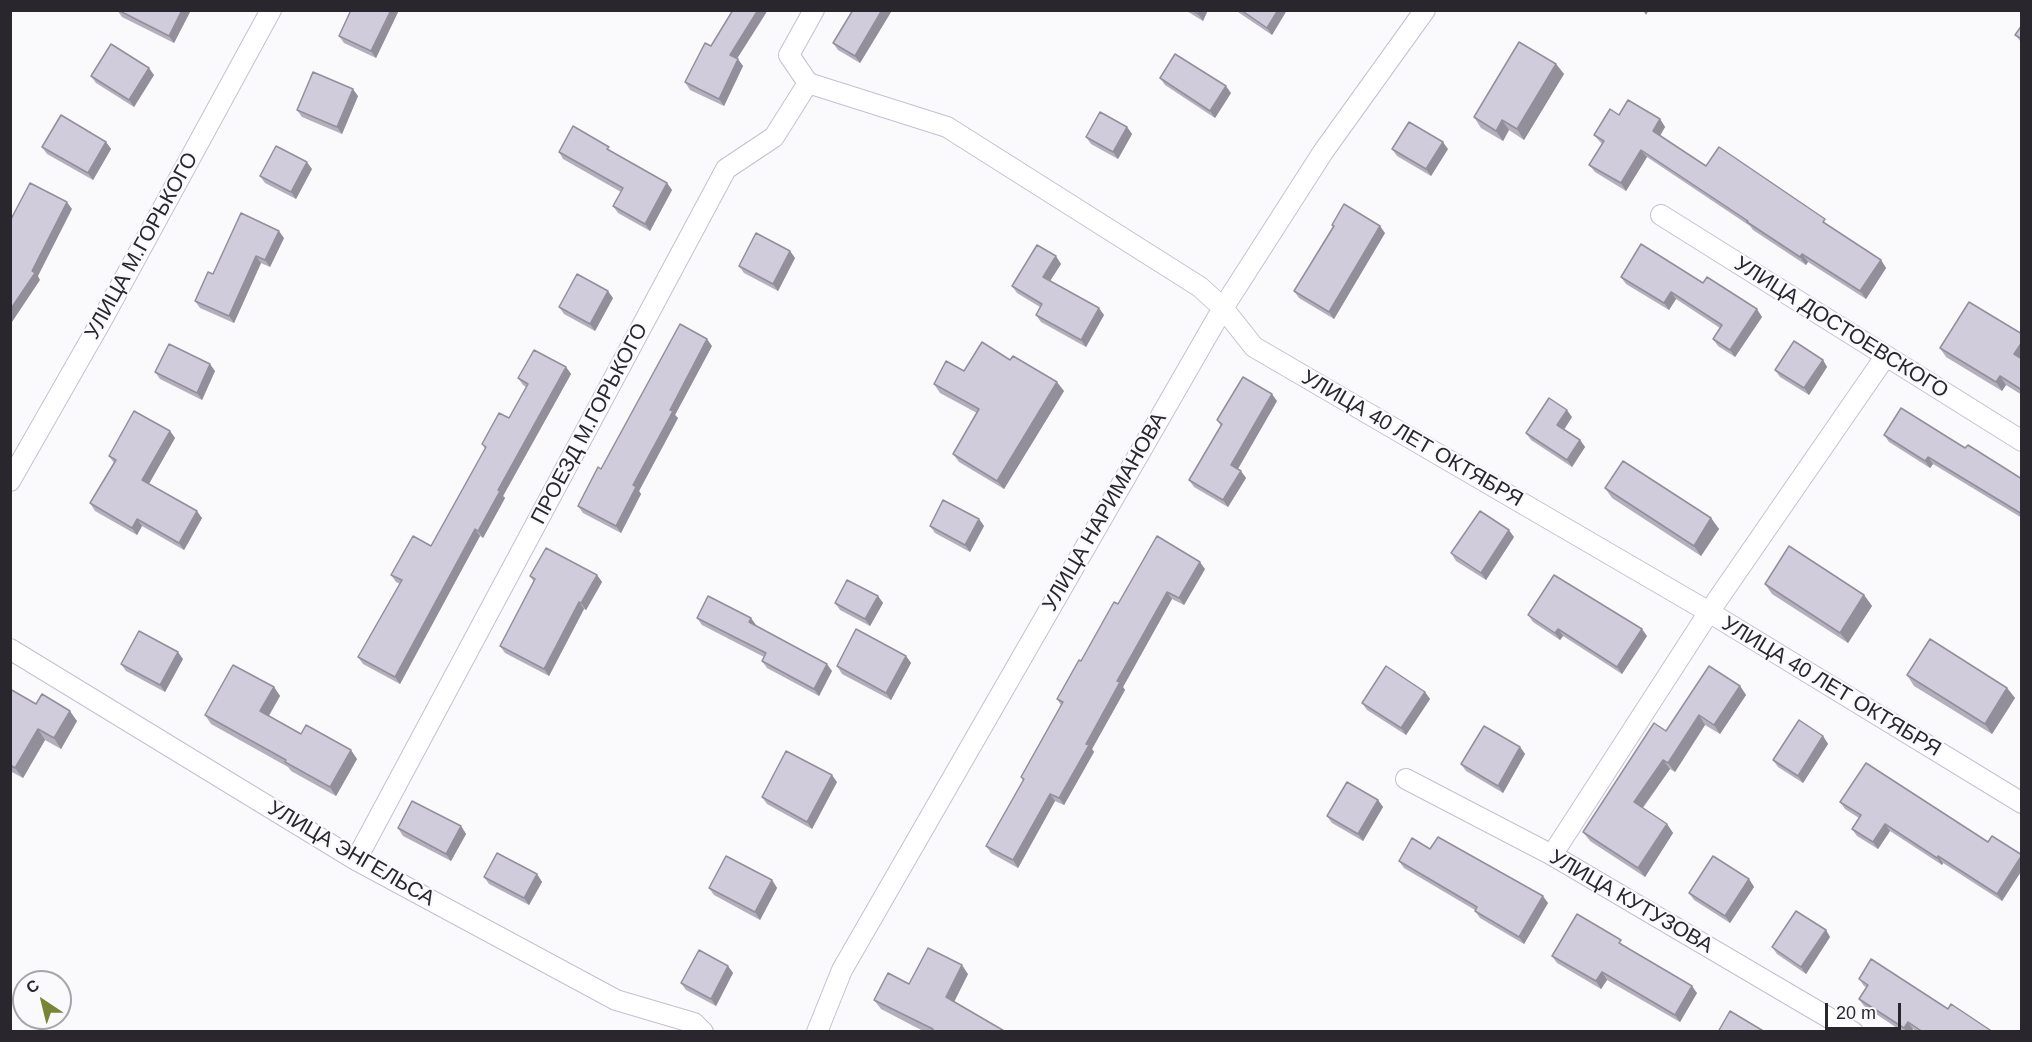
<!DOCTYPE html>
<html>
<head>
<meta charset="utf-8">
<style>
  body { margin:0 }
  #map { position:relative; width:2032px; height:1042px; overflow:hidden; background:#faf9fc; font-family:Arial,sans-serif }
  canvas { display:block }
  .frame { position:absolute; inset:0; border:12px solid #29272d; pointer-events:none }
  .north { position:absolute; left:12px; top:970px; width:60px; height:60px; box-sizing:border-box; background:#faf9fc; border:2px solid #a6a5a9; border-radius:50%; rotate:325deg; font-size:16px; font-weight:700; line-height:24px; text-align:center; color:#29272d }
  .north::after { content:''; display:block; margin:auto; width:21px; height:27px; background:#768635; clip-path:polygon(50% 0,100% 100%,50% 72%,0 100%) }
  .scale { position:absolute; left:1825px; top:1003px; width:76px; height:27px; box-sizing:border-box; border:3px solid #29272d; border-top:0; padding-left:8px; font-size:18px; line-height:21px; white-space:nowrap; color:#29272d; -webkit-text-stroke:4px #faf9fc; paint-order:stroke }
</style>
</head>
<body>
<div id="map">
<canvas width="2032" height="1042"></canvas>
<div class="frame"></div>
<div class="north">С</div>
<div class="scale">20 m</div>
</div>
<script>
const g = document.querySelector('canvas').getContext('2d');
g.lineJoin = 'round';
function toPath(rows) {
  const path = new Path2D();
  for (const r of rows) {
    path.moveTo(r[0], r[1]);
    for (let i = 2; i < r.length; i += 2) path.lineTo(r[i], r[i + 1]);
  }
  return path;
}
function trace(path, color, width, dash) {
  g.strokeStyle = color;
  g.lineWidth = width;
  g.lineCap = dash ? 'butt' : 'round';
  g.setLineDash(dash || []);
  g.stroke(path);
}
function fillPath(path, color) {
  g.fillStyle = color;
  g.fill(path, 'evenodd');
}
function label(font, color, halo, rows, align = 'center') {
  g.font = font + ' Arial,sans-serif';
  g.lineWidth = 4.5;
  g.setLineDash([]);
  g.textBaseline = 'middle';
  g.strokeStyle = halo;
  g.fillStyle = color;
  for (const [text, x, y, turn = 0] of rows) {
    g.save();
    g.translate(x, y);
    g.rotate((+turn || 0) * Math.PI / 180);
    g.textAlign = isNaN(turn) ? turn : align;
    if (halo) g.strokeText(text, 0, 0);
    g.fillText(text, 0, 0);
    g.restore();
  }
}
const minor = toPath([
  [808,83,947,127,1200,287,1223,308,1254,347,1709,612,2022,803],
  [1661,215,2022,441],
  [10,481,103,318,271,10],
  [10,649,356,860,616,1000,694,1023,703,1032],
  [1406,779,1552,855,1853,1032],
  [1552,855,1709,612,1885,357],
  [356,860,726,169,774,137,808,83,789,55,814,10],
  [817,1032,842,970,1223,308,1323,152,1425,10]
]);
trace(minor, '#c5c0d0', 22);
trace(minor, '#fff', 20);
fillPath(toPath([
  [117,10,191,10,174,43,122,17],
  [351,10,399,10,376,58,344,43,339,36],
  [1185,10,1208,10,1203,21],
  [1235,10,1287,10,1272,35],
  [891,12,860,63,838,50,833,43],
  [2022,25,2022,43,2015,35],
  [737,59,743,66,724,106,690,90,685,82],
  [1556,64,1564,74,1524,140,1509,130,1503,141,1481,128,1474,117],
  [154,75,134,107,96,83,91,76],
  [1160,78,1231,93,1215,118,1165,85],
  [358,96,342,134,302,117,297,110],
  [1619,115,1660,119,1665,127,1660,136,1706,166,1830,227,1881,260,1886,268,1866,299,1808,262,1806,265,1753,230,1750,226,1647,157,1626,191,1595,172,1589,165,1602,144,1594,135],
  [1127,127,1132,134,1118,159,1091,144,1086,137],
  [106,142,111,149,93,180,47,154,42,147],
  [1392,149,1448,149,1431,176,1397,156],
  [559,152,612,152,667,183,672,190,650,231,618,213,613,206,621,192,563,159],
  [312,169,296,199,265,183,260,176],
  [1332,225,1385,233,1334,319,1299,298,1294,291,1333,226],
  [284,238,270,267,261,263,234,323,200,308,195,301,213,274],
  [790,251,795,258,778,291,744,273,739,266],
  [1061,264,1050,281,1104,315,1086,347,1041,322,1036,315,1040,307,1017,293,1012,286],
  [1621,277,1703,283,1762,317,1735,357,1718,346,1713,339,1720,328,1676,299,1669,310,1626,284],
  [613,298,595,331,564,314,559,307],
  [2022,334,2022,395,2006,385,2002,391,1946,357,1940,348],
  [712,346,675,415,678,418,639,491,641,494,621,533,583,513,578,506],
  [1010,360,1064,391,1004,489,959,462,953,454,977,413,940,393,934,384,964,371],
  [1823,360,1827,367,1809,395,1780,377,1775,370],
  [566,367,571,374,503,496,505,498,483,538,480,536,400,684,363,664,358,657,400,584,396,582,391,575,431,546,485,449,482,444,509,418,526,387,523,385,518,378],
  [215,371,202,400,160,379,155,372],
  [1277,401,1238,469,1246,478,1228,507,1194,487,1189,480,1221,426,1217,420],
  [1572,417,1564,430,1580,440,1585,447,1572,467,1531,440,1526,433],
  [170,431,175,438,149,484,202,518,184,550,142,526,137,535,95,511,90,503,114,463,109,456],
  [1884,435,1965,448,2022,479,2022,518,1933,464,1930,468,1889,442],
  [1605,488,1711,518,1719,529,1701,556,1612,498],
  [979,519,984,526,970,552,935,533,930,526],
  [1514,537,1486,580,1456,561,1451,553],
  [1205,569,1184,605,1172,599,1123,687,1125,690,1092,749,1094,752,1064,805,1055,801,1018,868,991,853,986,846,1023,781,1021,777,1061,705,1057,699,1118,604],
  [597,575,602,582,586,610,584,609,549,676,505,653,500,646,534,582,530,576],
  [1765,584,1864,595,1872,606,1848,643,1772,594],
  [878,596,883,603,870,626,840,610,835,603],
  [1528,615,1647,636,1622,674,1563,636,1560,640,1533,622],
  [697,618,756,625,756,626,832,671,819,696,767,668,762,661,764,657,702,625],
  [906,656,911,663,891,700,842,674,837,666],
  [183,659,165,692,126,671,121,664],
  [1907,675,2007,688,2015,698,1992,734,1914,686],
  [1740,686,1746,695,1720,734,1705,725,1675,772,1670,769,1643,808,1667,824,1673,833,1645,877,1590,841,1583,832,1666,731],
  [274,687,280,696,269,716,301,734,357,759,336,796,291,771,288,767,211,724,205,715],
  [10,689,36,704,77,721,61,749,45,740,23,778,10,771],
  [1425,692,1430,699,1406,735,1367,710,1362,703],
  [1823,736,1828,744,1803,783,1778,767,1773,760],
  [1520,747,1525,754,1503,793,1466,771,1461,764],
  [837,782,812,829,767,804,762,797],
  [1378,800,1383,807,1363,841,1332,823,1327,816],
  [1840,802,1988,842,2022,855,2022,870,2002,901,1943,863,1942,865,1890,831,1878,849,1857,836,1852,829,1859,818,1845,809],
  [461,826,466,834,451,861,403,836,398,828],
  [1430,849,1548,903,1524,944,1480,918,1475,911,1475,910,1404,868,1399,861],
  [537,874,542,882,529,905,489,884,484,877],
  [1749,879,1754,887,1730,923,1694,900,1689,893],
  [772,880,777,888,760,920,714,895,709,888],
  [1826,930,1830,937,1806,974,1777,954,1772,947],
  [1626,947,1697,993,1680,1022,1607,980,1601,989,1557,963,1552,956],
  [728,966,733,973,716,1006,686,990,681,983],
  [968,974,954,1002,1006,1032,925,1032,881,1009,874,1000,909,984],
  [1859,979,1948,1009,1993,1032,1917,1032,1913,1029,1911,1032,1903,1032,1864,1006,1859,999,1866,987,1864,986]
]), '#b3afbd');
fillPath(toPath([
  [182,10,191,10,174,43,169,36],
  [391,10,399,10,376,58,371,51],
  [758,10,768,10,735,62,730,55],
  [882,10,890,10,891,12,860,63,855,56],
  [1199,10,1208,10,1203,21,1198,14],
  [1278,10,1287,10,1272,35,1267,28],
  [1643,10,1649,10,1646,15],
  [738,59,743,66,724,106,719,99],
  [1556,64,1564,74,1524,140,1517,129],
  [149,68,154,75,134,107,129,100],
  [1226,86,1231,93,1215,118,1210,111],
  [353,89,358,96,342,134,337,127],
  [1660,119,1665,127,1658,139,1653,131],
  [1502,120,1509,130,1503,141,1496,131],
  [1127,127,1132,134,1118,159,1113,152],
  [106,142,111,149,93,180,88,173],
  [1443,142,1448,149,1431,176,1426,169],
  [1641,150,1647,157,1626,191,1621,183],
  [307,162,312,169,296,199,291,192],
  [667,183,672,190,650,231,645,224],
  [67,202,72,209,38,276,40,280,10,325,10,310],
  [1380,226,1385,233,1334,319,1329,312],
  [279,231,284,238,270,267,265,260],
  [790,251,795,258,778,291,773,284],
  [1802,254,1808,262,1806,265,1800,257],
  [256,256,261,263,234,323,229,316],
  [1056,256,1061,264,1048,284,1043,277],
  [1881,260,1886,268,1866,299,1860,291],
  [608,291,613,298,595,331,590,324],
  [1671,292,1676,299,1669,310,1664,303],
  [1099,308,1104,315,1086,347,1081,340],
  [1757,309,1762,317,1735,357,1730,350],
  [707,339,712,346,675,415,678,418,639,491,641,494,621,533,616,526,633,485,670,410],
  [2022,342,2022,360,2014,354],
  [1823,360,1827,367,1809,395,1804,388],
  [210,364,215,371,202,400,197,393],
  [566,367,571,374,503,496,505,498,483,538,478,531,498,490],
  [2000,376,2006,385,2002,391,1996,382],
  [1057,382,1064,391,1004,489,997,481],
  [1272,394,1277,401,1236,472,1231,465],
  [1567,410,1572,417,1562,432,1557,425],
  [170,431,175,438,147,487,142,480],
  [1580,440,1585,447,1572,467,1567,460],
  [1928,457,1933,464,1930,468,1925,461],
  [1241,471,1246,478,1228,507,1223,500],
  [197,511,202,518,184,550,179,543],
  [1711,518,1719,529,1701,556,1694,546],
  [137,519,142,526,137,535,132,528],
  [979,519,984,526,970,552,965,545],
  [475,529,480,536,400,684,395,677],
  [1509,530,1514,537,1486,580,1481,573],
  [1200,562,1205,569,1184,605,1179,598],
  [597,575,602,582,586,610,581,603],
  [1167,592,1172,599,1123,687,1125,690,1092,749,1094,752,1064,805,1059,798,1117,681],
  [1864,595,1872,606,1848,643,1840,633],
  [878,596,883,603,870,626,865,619],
  [579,602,584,609,549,676,544,669],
  [751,618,756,625,754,629,749,622],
  [1558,629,1563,636,1560,640,1555,633],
  [1642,629,1647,636,1622,674,1617,667],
  [178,652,183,659,165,692,160,685],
  [906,656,911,663,891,700,886,693],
  [827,664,832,671,819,696,814,689],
  [1740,686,1746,695,1720,734,1714,725],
  [274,687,280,696,266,720,260,711],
  [2007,688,2015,698,1992,734,1985,724],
  [1425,692,1430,699,1406,735,1401,728],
  [70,711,77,721,61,749,54,738],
  [1699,715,1705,725,1675,772,1668,763],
  [38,729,45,740,23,778,15,768],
  [1823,736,1828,744,1803,783,1798,776],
  [1520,747,1525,754,1503,793,1498,786],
  [351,750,357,759,336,796,330,787],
  [1663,760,1670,769,1640,811,1634,802],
  [832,775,837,782,812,829,807,822],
  [1050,794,1055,801,1018,868,1013,860],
  [1378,800,1383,807,1363,841,1358,834],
  [1667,824,1673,833,1645,877,1638,868],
  [1885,824,1890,831,1878,849,1873,842],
  [461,826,466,834,451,861,446,854],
  [1938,856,1943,863,1942,865,1937,858],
  [2022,856,2022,870,2002,901,1997,894],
  [537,874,542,882,529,905,524,898],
  [1749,879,1754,887,1730,923,1725,916],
  [772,880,777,888,760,920,755,912],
  [1543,896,1548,903,1524,944,1519,937],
  [1826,930,1830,937,1806,974,1801,967],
  [962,965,968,974,952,1006,946,997],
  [728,966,733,973,716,1006,711,999],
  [1602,972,1607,980,1601,989,1596,981],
  [1692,986,1697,993,1680,1022,1675,1015],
  [1908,1022,1913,1029,1911,1032,1906,1032,1904,1028]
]), '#928f9a');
const building = toPath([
  [118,10,182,10,169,36,118,10],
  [351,10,391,10,371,51,339,36,351,10],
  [733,10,758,10,730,55,738,59,719,99,685,82,705,43,711,46,733,10],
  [853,10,882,10,855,56,833,43,853,10],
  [1192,10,1199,10,1198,14,1192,10],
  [1241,10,1278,10,1267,28,1241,10],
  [2022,25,2022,39,2015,35,2022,25],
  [1519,42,1556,64,1517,129,1502,120,1496,131,1474,117,1519,42],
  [111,44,149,68,129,100,91,76,111,44],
  [1175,54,1226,86,1210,111,1160,78,1175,54],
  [313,72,353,89,337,127,297,110,313,72],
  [1628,100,1660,119,1653,131,1706,166,1719,147,1825,219,1823,222,1881,260,1860,291,1802,254,1800,257,1747,222,1748,221,1641,150,1621,183,1589,165,1604,141,1594,135,1610,109,1619,115,1628,100],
  [1100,112,1127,127,1113,152,1086,137,1100,112],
  [61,115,106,142,88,173,42,147,61,115],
  [1409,122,1443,142,1426,169,1392,149,1409,122],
  [573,126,609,147,607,149,667,183,645,224,613,206,623,188,559,152,573,126],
  [276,146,307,162,291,192,260,176,276,146],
  [30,183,67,202,32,271,35,273,10,310,10,221,30,183],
  [1344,204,1380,226,1329,312,1294,291,1334,226,1332,225,1344,204],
  [241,213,279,231,265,260,256,256,229,316,195,301,208,272,213,274,241,213],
  [756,233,790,251,773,284,739,266,756,233],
  [1641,244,1703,283,1707,277,1757,309,1730,350,1713,339,1722,325,1671,292,1664,303,1621,277,1641,244],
  [1037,245,1056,256,1043,277,1099,308,1081,340,1036,315,1042,304,1012,286,1037,245],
  [577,274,608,291,590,324,559,307,577,274],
  [1969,302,2022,334,2022,342,2014,354,2022,359,2022,390,2000,376,1996,382,1940,348,1969,302],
  [680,324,707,339,670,410,673,411,633,485,636,487,616,526,578,506,598,467,601,469,680,324],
  [1794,341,1823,360,1804,388,1775,370,1794,341],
  [982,342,1010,360,1013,356,1057,382,997,481,953,454,979,409,934,384,946,361,964,371,982,342],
  [169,344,210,364,197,393,155,372,169,344],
  [534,350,566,367,498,490,500,491,478,531,475,529,395,677,358,657,402,580,391,575,413,536,431,546,486,447,482,444,499,413,509,418,528,384,518,378,534,350],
  [1243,377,1272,394,1231,465,1241,471,1223,500,1189,480,1222,424,1217,420,1243,377],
  [1549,398,1567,410,1557,425,1580,440,1567,460,1526,433,1549,398],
  [1901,408,1965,448,1968,445,2022,479,2022,514,1928,457,1925,461,1884,435,1901,408],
  [134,411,170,431,142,480,197,511,179,543,137,519,132,528,90,503,116,460,109,456,134,411],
  [1623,461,1711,518,1694,546,1605,488,1623,461],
  [943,500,979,519,965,545,930,526,943,500],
  [1480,511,1509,530,1481,573,1451,553,1480,511],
  [1157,536,1200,562,1179,598,1167,592,1117,681,1120,682,1086,744,1089,745,1059,798,1050,794,1013,860,986,846,1024,779,1021,777,1063,702,1057,699,1079,660,1081,661,1114,602,1118,604,1157,536],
  [1789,546,1864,595,1840,633,1765,584,1789,546],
  [546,548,597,575,581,603,579,602,544,669,500,646,535,579,530,576,546,548],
  [1554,575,1642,629,1617,667,1558,629,1555,633,1528,615,1554,575],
  [847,580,878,596,865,619,835,603,847,580],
  [708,596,751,618,749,622,827,664,814,689,762,661,766,653,697,618,708,596],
  [856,629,906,656,886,693,837,666,856,629],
  [139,631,178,652,160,685,121,664,139,631],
  [1930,639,2007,688,1985,724,1907,675,1930,639],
  [233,665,274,687,260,711,301,734,306,725,351,750,330,787,285,762,286,760,205,715,233,665],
  [1386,666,1425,692,1401,728,1362,703,1386,666],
  [1709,666,1740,686,1714,725,1699,715,1668,763,1663,760,1634,802,1667,824,1638,868,1583,832,1654,723,1666,731,1709,666],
  [10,689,36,704,42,694,70,711,54,738,38,729,15,768,10,765,10,689],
  [1799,720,1823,736,1798,776,1773,760,1799,720],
  [1484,726,1520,747,1498,786,1461,764,1484,726],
  [786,751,832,775,807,822,762,797,786,751],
  [1866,763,1988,842,1992,836,2022,855,1997,894,1938,856,1937,858,1885,824,1873,842,1852,829,1861,815,1840,802,1866,763],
  [1347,782,1378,800,1358,834,1327,816,1347,782],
  [412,801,461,826,446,854,398,828,412,801],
  [1438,837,1543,896,1519,937,1475,911,1477,907,1399,861,1412,838,1430,849,1438,837],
  [497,853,537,874,524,898,484,877,497,853],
  [726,856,772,880,755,912,709,888,726,856],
  [1713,856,1749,879,1725,916,1689,893,1713,856],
  [1796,911,1826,930,1801,967,1772,947,1796,911],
  [1577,914,1621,940,1619,943,1692,986,1675,1015,1602,972,1596,981,1552,956,1577,914],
  [928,948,962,965,946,997,1006,1032,931,1032,933,1029,874,1000,888,973,909,984,928,948],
  [699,950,728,966,711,999,681,983,699,950],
  [1871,959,1948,1009,1951,1004,1993,1032,1923,1032,1908,1022,1904,1028,1859,999,1868,985,1859,979,1871,959],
  [1730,1011,1765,1032,1718,1032,1730,1011]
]);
fillPath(building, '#d0ccdc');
trace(building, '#928f9a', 1.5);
label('21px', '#29272d', '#faf9fc', [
  ["УЛИЦА М.ГОРЬКОГО",142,246,-61],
  ["УЛИЦА ДОСТОЕВСКОГО",1841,328,32],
  ["ПРОЕЗД М.ГОРЬКОГО",590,424,-62],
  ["УЛИЦА 40 ЛЕТ ОКТЯБРЯ",1412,439,30],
  ["УЛИЦА НАРИМАНОВА",1105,512,-60],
  ["УЛИЦА 40 ЛЕТ ОКТЯБРЯ",1831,687,31],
  ["УЛИЦА ЭНГЕЛЬСА",351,854,30],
  ["УЛИЦА КУТУЗОВА",1631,902,30]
]);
</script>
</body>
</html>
